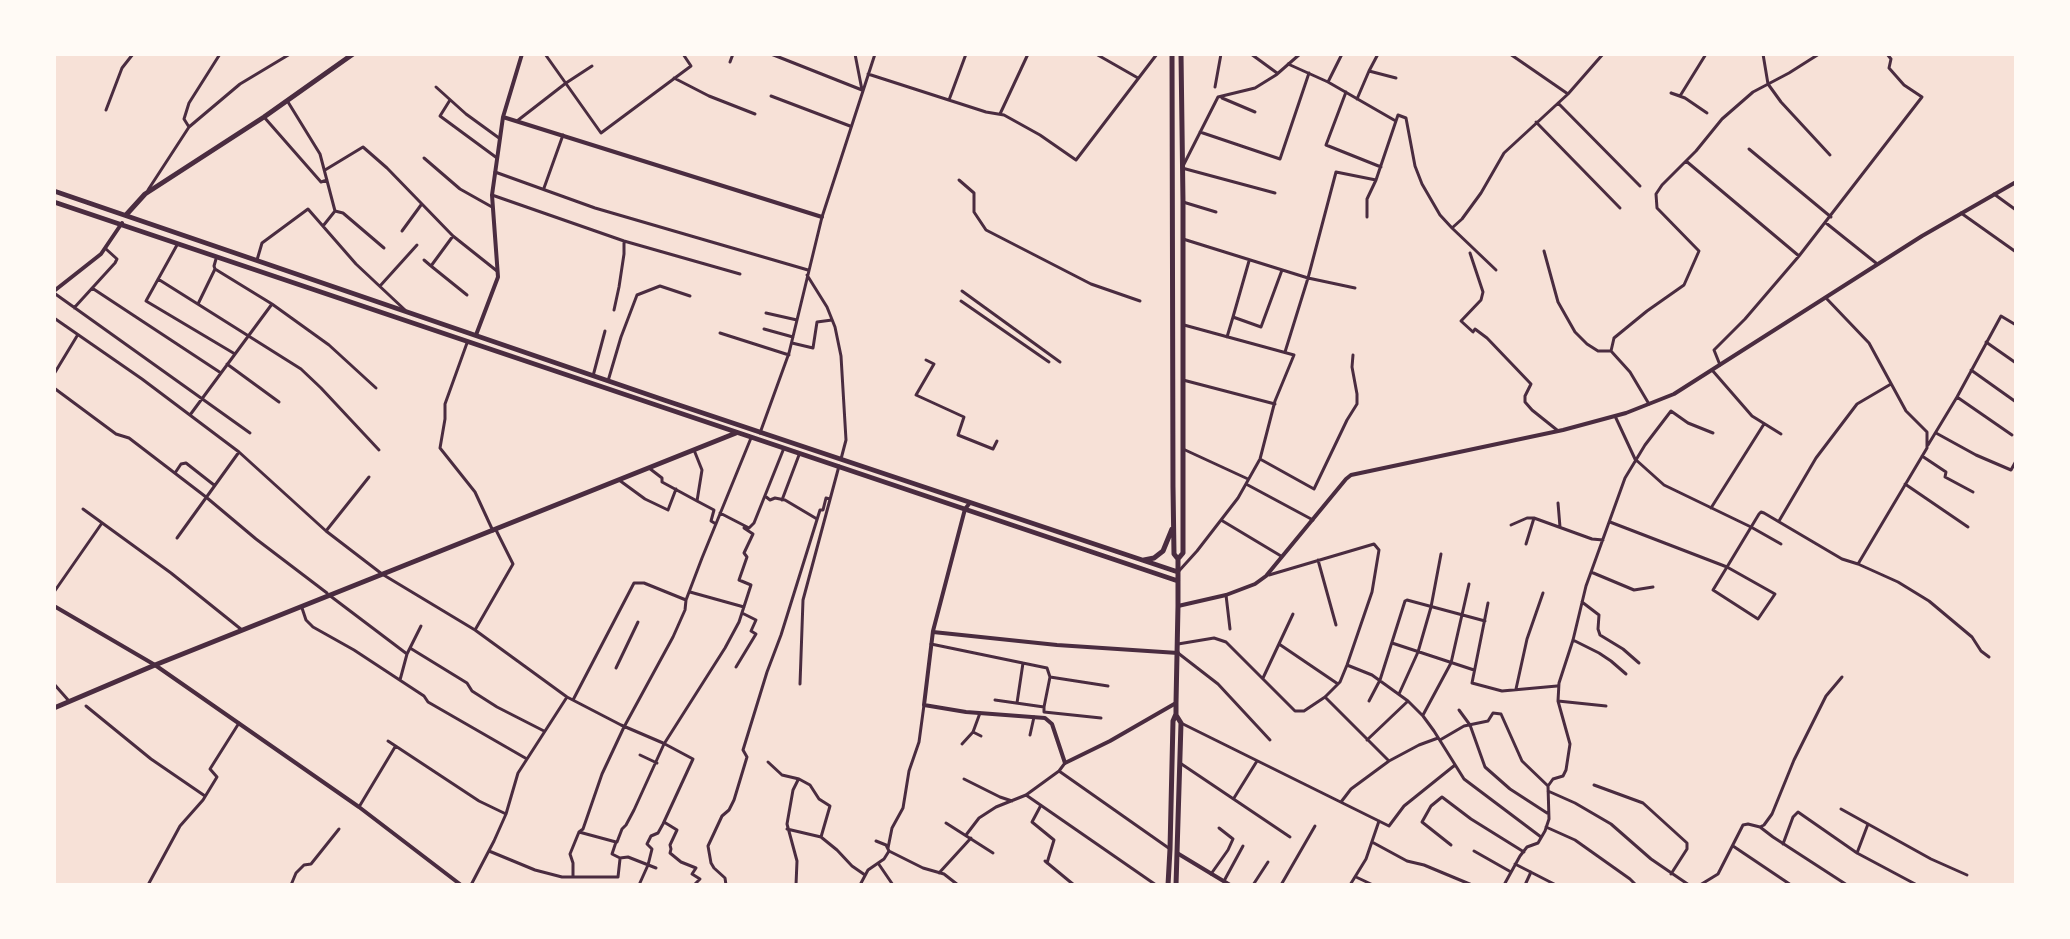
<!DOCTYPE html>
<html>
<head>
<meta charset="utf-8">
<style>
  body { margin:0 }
  #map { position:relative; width:2070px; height:939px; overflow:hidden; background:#f7e1d7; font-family:"Source Sans 3",sans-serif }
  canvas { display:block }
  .frame { position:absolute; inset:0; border:56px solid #fffaf5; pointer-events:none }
</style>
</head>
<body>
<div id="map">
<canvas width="2070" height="939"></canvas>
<div class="frame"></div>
</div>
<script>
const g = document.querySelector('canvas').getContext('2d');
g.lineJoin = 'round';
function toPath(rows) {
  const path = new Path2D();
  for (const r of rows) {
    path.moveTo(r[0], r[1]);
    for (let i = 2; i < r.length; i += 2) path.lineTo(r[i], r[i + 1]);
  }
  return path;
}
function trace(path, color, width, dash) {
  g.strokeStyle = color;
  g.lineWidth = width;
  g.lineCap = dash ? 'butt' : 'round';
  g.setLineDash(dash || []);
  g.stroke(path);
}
trace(toPath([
  [545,54,601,133,691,66,683,54],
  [771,54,862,90],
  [855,54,862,90],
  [1096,54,1138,78],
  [1251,54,1277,73],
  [1510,54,1568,94],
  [1706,54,1680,96,1671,93,1685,98,1707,113],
  [1763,54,1768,84,1781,102,1830,155],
  [730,62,733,54],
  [1288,64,1328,82,1394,120],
  [1369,71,1378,54],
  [868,74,986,112,1004,115,1040,135,1076,160,1157,54],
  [674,78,709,96,755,114],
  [1328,82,1342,54],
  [436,87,466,114,499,138],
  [1215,87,1221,54],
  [1346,92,1326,145,1381,167],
  [771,96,850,126],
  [1222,98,1255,112],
  [1357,99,1369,71,1396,78],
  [450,100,440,116,497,158],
  [949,100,966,54],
  [288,102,320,154,335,211,323,226],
  [1558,103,1640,186],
  [106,110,122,68,133,54],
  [1000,114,1028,54],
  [264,117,321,182,327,180],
  [517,121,566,83,592,66],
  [1536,122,1620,208],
  [189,127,184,119,189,103,220,54],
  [1200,132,1280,159,1309,73],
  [1749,149,1831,217],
  [424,158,460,189,492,207],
  [1686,161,1799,256],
  [325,170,363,147,387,168,453,236,497,271],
  [495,172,595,208,808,270],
  [959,180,974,193,974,212,986,230,1091,284,1140,301],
  [544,188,563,135],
  [148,190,189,127,240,84,290,54],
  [1275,193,1182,168,1218,97,1255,88,1276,75,1300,54],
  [1994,194,2016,210],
  [492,195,624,241,740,274],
  [1183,202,1216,212],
  [335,211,343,213,384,248],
  [1961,213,2016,252],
  [1367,217,1367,199,1376,180,1398,115,1406,118,1415,166,1422,184,1440,215,1452,228,1462,219,1481,193,1504,153,1568,94,1603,54],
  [1826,223,1876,263],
  [1452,228,1496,270],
  [402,231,421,205],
  [453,236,431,266,467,295],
  [1183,239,1308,278,1355,288],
  [177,245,146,301,235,354],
  [1544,251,1558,302,1575,332,1587,344,1598,351,1611,351],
  [1470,253,1483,292,1481,300,1461,321,1473,332,1475,329,1487,338,1531,384,1525,396,1525,402,1532,410,1557,430],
  [216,259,214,266,215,269,272,304,329,345,376,388],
  [257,260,262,243,308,209,356,264,405,310],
  [424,260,431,266],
  [807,275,827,307,835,327,841,356,846,440,841,459],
  [158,279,301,369,321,388,379,450],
  [380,286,417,245],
  [92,288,221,373],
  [962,291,1060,362],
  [54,293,250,433],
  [1826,298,1869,343,1906,411,1927,432,1927,448,1858,564],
  [961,301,1049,362],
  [198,304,215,269],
  [74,308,115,263,117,259,106,249],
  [614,310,619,287,624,254,624,241],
  [766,313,797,320],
  [1233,317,1249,261],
  [54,318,142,379,239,452,326,531,382,574,475,630,513,564,496,530],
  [764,329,793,337],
  [720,333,789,355],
  [1227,337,1233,317,1261,327,1282,270],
  [1986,342,2016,363],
  [467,343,445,404,445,419,440,448,475,492,493,531],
  [792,343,813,348,817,322,832,320],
  [1285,352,1308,278,1336,172,1376,180],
  [926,360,934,364,916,395,964,417,958,435,993,449,997,441],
  [227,364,279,402],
  [1720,365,1714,350,1745,319,1799,256,1922,97,1904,85,1889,68,1891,59,1887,54],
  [1712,370,1752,416,1781,434],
  [1971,370,2016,402],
  [54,374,77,336],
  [593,376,605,331],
  [1183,380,1275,404],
  [608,381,621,337,637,295,660,286,690,296],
  [54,388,116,434,129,438,206,497,256,539,327,593],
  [1957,397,2001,316,2016,325],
  [1649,404,1630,372,1611,351,1614,338,1647,311,1684,285,1699,251,1657,208,1656,194,1662,185,1696,151,1722,119,1753,92,1789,73,1819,54],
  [190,415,272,304],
  [1615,416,1635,459,1664,485,1751,527,1781,544],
  [760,433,789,353,822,217,875,54],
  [1936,433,1976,455,2011,470,2016,461],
  [1928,445,1957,397,2012,435],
  [1183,449,1248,479],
  [694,450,702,470,697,501,714,510,711,521,716,524],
  [1922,456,1946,472,1945,477,1973,492],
  [1260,459,1314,489,1347,420,1357,404,1357,394,1352,367,1353,355],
  [649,468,662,478,662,482,697,501],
  [175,473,181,464,186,463,214,485],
  [619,480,645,499,668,510,676,489],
  [1246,484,1313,520],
  [1905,484,1968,527],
  [765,496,770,500,775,498,785,500,817,519],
  [782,500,799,455],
  [1558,503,1560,527],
  [1711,508,1764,424],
  [83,509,171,573,242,630],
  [720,513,749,528,754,523,784,448],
  [1221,520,1281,556],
  [1779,521,1816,458,1857,404,1891,384],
  [1610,522,1727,567,1775,594,1758,619,1713,590,1727,567,1759,514,1761,512,1764,513,1842,559,1858,564,1898,582,1929,601,1972,637,1981,651,1989,657],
  [1511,525,1527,518,1534,518,1592,539,1603,540],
  [326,531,369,477],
  [177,538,239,452],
  [1526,544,1534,518],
  [1318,560,1336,625],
  [1178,572,1197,551,1238,498,1260,459,1275,401,1294,355,1184,325],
  [1591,572,1634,590,1653,587],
  [54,592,102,523],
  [690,592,744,607],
  [329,595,407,654],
  [1226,595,1230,629],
  [1582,602,1599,615,1598,629,1600,635,1623,649,1639,663],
  [1488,603,1472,683,1502,691,1557,686],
  [302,608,306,620,313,627,354,650,424,696,428,702,527,759],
  [475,630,567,697,621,725,663,743,693,759,663,824,658,833,651,836,647,844,652,849,648,865,639,885],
  [1573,640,1599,653,1611,661,1626,674],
  [1392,643,1474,670],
  [931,644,1047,668,1050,677,1108,686],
  [1178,644,1214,638,1226,642,1295,711,1304,711,1325,697,1340,682,1347,665,1372,592,1379,550,1374,544,1269,575],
  [1279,644,1338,684],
  [410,648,467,683,472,691,497,707,544,731],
  [1178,653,1218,684,1270,740],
  [1347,665,1372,675,1408,701,1423,716,1434,731,1464,779,1541,837],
  [736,667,756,634,751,631,756,620,742,613],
  [616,668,638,622],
  [1263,678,1293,614],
  [400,680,407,654,421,626],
  [54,684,69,701],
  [800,684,803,600,839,466],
  [1516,689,1527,639,1543,593],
  [1399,694,1418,652,1431,607,1441,554],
  [1325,697,1389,761],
  [573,700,634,583,644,583,686,600],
  [995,700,1044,707,1050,677],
  [1369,701,1380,680,1405,601,1407,600,1485,621],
  [1558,701,1606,706],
  [1017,703,1023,663],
  [86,706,151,759,205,796],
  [1044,707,1044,712,1101,718],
  [1459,710,1470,725,1485,767,1510,789,1547,813],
  [980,713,973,732,981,736],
  [1423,715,1451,663,1469,584],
  [1181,723,1389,826,1404,806,1455,765],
  [1030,735,1034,717],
  [1367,740,1408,701],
  [1440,740,1464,726,1488,721,1493,713,1501,714,1522,761,1548,786],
  [388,741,479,801,506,814],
  [962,744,973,732],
  [640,755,657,763],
  [768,762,782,775,799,779,810,785,819,799,830,806,821,837],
  [1180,763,1290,837],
  [1059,771,1170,849],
  [964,779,1000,797,1012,801],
  [1594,785,1643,803,1687,843,1687,849,1671,874],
  [1548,791,1575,803,1611,824,1651,859,1689,885],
  [1026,795,1156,885],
  [1234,798,1257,761],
  [1341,802,1351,789,1389,761,1419,745,1438,738],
  [359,807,395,747],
  [1040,807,1032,822,1054,840,1047,863],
  [1841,809,1931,859,1967,875],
  [664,822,677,830,670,845,671,849,670,853,681,862,696,868,692,874,700,879,694,885],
  [946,823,993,853],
  [1546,827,1575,840,1630,879,1636,885],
  [1760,827,1773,837,1847,885],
  [787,829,821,837,837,850,852,866,865,875],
  [966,835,979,818,996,807,1026,795,1059,771,1065,763],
  [876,841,886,845,889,851,923,868,944,874,958,885],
  [617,842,622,829,626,825,634,810,664,744,725,648,739,622,751,585,739,580,747,557,744,553,753,534,744,528,745,526],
  [1372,842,1407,861,1424,865,1472,885],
  [1783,844,1793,817,1798,812,1857,853,1917,885],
  [1451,845,1422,822,1431,806,1442,797,1471,819,1524,852],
  [1733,846,1791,885],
  [888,848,892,828,903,808,909,771,919,742,924,705],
  [489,851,535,870,562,877,618,877,620,859],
  [1474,851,1511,872],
  [1857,853,1868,824],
  [1045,861,1074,885],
  [878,863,893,885],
  [1515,864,1556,885],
  [656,868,628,857,620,858,612,854,616,842,579,832,583,829,602,774,624,727,673,637,685,610,686,600,702,558,751,438],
  [939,873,971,838],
  [1211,874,1228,850,1233,839,1219,828],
  [573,877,573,863,570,854,579,832],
  [1356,877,1373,885],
  [1224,881,1243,846],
  [148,885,180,826,203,800,217,777,210,769,239,723],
  [291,885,296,873,304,865,311,864,339,829],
  [471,885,494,841,506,814,518,773,567,697],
  [726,885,725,878,714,868,711,863,708,846,722,816,729,810,734,800,747,757,743,750,767,672,781,635,820,510,823,510,826,498,830,499],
  [796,885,797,861,787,824,793,790,798,780],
  [860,885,868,870,884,859,889,851],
  [1253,885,1268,862],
  [1281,885,1315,826],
  [1350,885,1366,859,1379,821],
  [1504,885,1520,856,1527,847,1538,843,1545,831,1549,819,1548,786,1553,779,1563,776,1566,770,1570,744,1558,701,1559,683,1573,640,1586,586,1625,478,1645,445,1671,411,1688,423,1713,433],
  [1525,885,1531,872],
  [1700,885,1718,874,1743,825,1748,824,1760,827,1764,825,1772,814,1794,760,1826,696,1842,677]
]), '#4a2c40', 3);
trace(toPath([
  [503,117,822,217],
  [54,291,101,254,122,223],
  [476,335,498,277,492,195,503,117,522,54],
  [969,504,965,509,933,631,924,705,966,712,1045,718,1052,724,1065,763,1110,741,1176,703],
  [54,606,155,665,359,807,461,885],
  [933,632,1057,645,1178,653],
  [1177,853,1230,885]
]), '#4a2c40', 4);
trace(toPath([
  [1178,606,1226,595,1255,584,1266,576,1346,479,1351,475,1563,430,1626,413,1674,394,1922,236,2016,182]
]), '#4a2c40', 4);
trace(toPath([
  [126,215,145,194,264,117,353,54]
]), '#4a2c40', 5);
trace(toPath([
  [54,191,664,400,1178,572],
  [54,202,1178,581],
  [1178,559,1183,553,1183,202,1181,54],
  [1144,560,1154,558,1163,551,1172,529],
  [54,708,155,665,736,433],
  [1168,885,1170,849,1173,721,1176,714,1176,703,1178,606,1178,559,1174,554,1173,487,1172,54],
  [1176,885,1181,723,1176,715]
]), '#4a2c40', 5);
</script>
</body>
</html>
